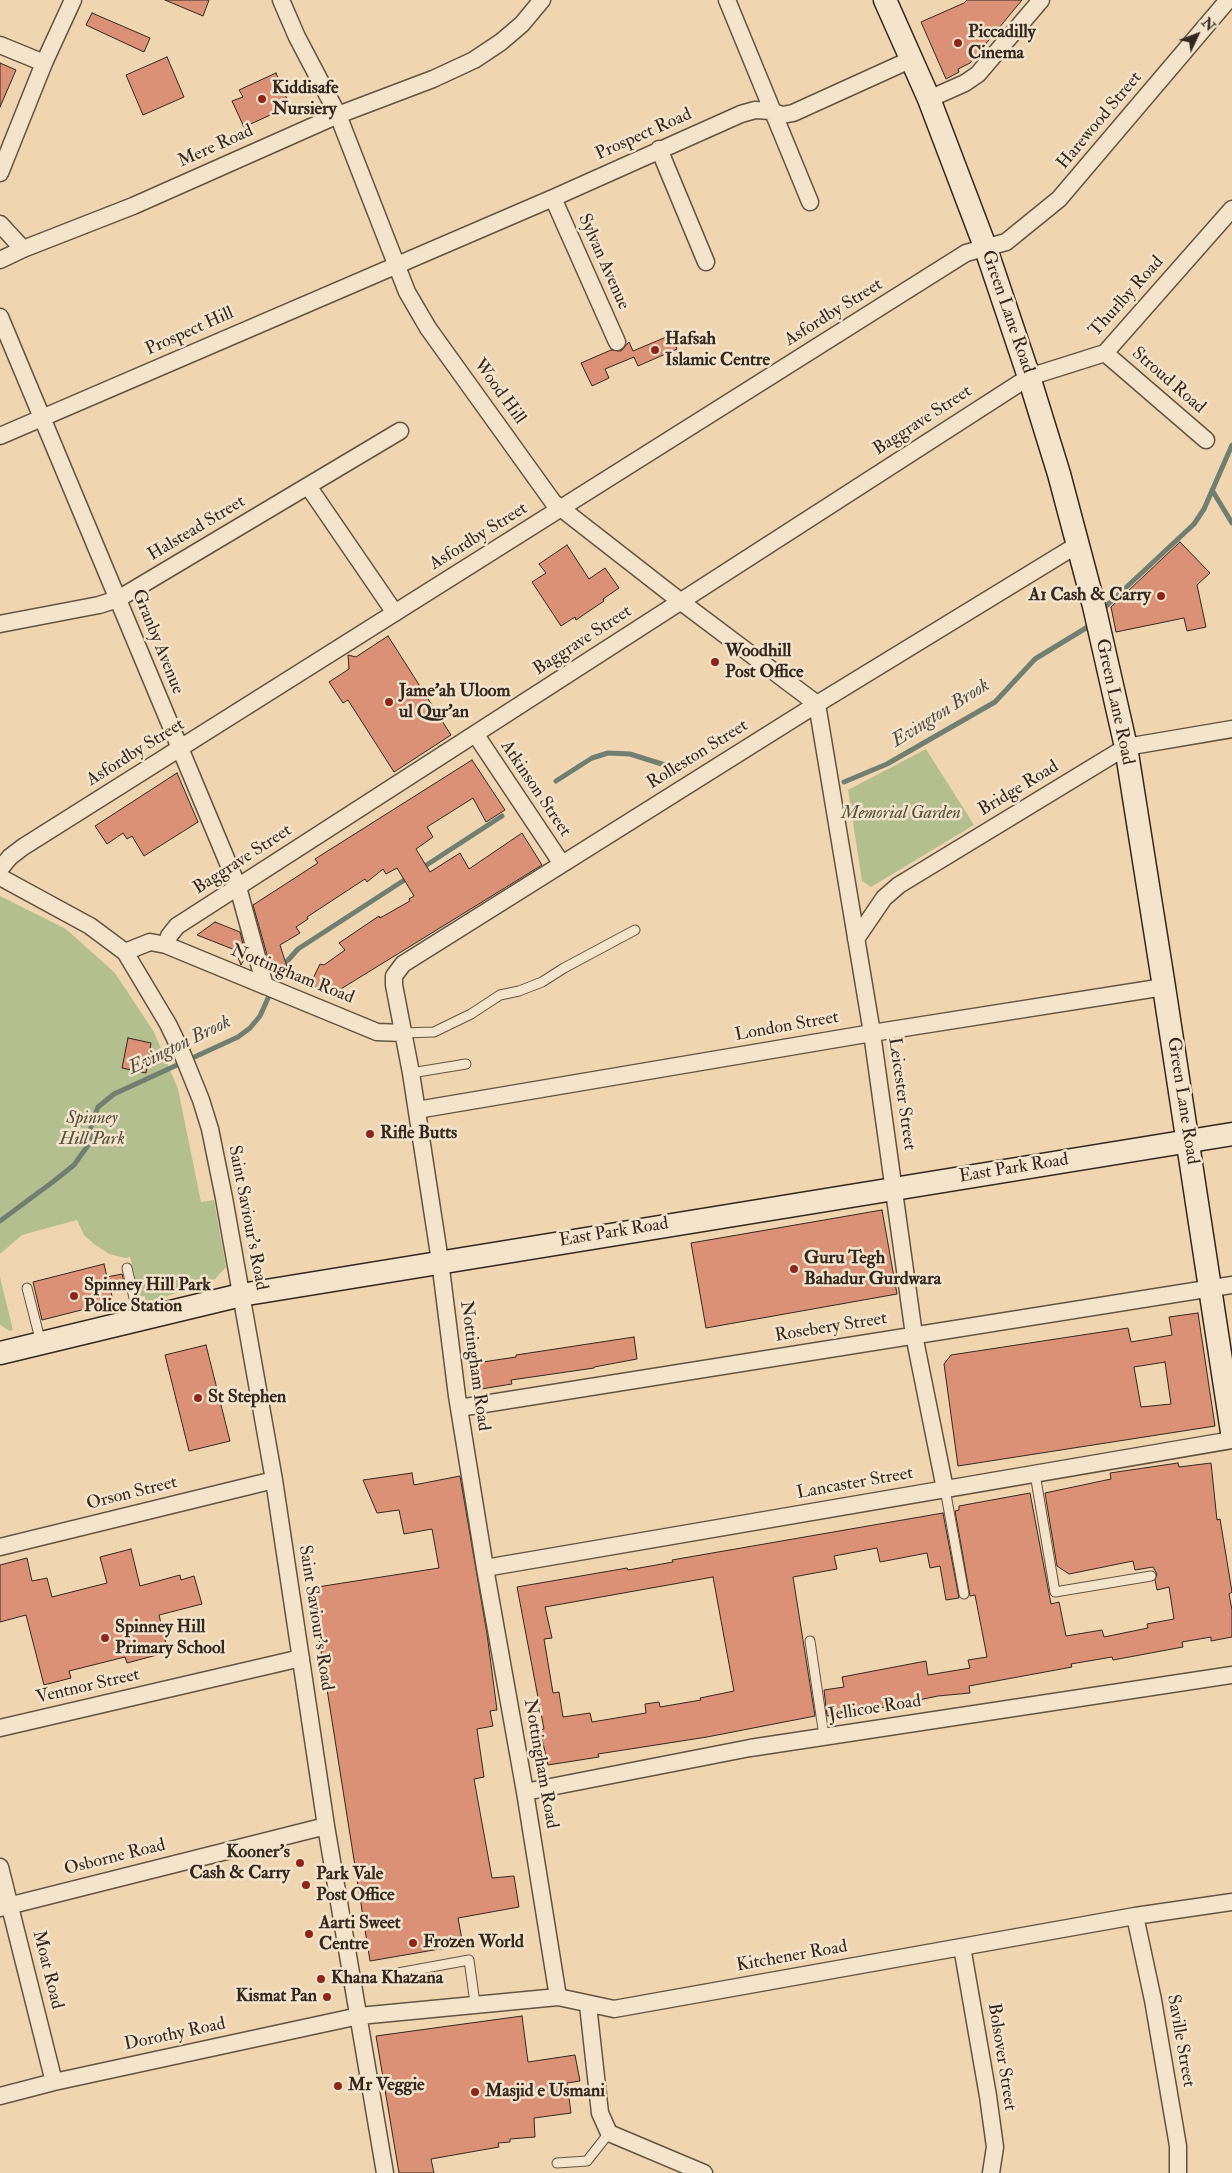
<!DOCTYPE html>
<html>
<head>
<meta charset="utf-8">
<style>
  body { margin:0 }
  #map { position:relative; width:1232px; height:2173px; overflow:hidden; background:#efd6b0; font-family:"IM FELL Double Pica",serif }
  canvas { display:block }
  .north { position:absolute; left:1172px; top:10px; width:50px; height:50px; -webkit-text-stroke:4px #f5e4cc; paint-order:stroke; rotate:47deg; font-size:14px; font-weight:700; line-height:20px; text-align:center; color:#34281e }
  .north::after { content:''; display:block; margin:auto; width:18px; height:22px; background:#34281e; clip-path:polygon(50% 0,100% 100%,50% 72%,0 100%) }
</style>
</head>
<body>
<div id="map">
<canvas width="1232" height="2173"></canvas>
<div class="north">N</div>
</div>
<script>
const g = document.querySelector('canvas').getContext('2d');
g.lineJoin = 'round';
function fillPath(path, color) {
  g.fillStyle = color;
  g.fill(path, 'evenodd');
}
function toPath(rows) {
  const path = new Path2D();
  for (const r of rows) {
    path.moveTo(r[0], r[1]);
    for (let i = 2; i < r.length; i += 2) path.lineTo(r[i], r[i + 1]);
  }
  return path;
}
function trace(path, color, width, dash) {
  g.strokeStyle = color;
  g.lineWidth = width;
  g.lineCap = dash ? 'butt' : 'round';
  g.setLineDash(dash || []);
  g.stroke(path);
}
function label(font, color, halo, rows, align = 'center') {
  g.font = font + ' "IM FELL Double Pica",serif';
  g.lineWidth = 5;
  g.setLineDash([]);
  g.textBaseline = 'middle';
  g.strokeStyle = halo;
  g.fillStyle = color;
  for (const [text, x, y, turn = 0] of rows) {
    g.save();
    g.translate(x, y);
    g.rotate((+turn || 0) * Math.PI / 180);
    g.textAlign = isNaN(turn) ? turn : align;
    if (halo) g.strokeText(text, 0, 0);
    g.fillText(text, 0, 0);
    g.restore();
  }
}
fillPath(toPath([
  [926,749,974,825,871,887,862,881,848,790],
  [0,896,66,929,115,973,154,1032,178,1089,201,1202,214,1200,226,1267,215,1279,145,1304,145,1296,140,1297,130,1257,125,1258,109,1254,94,1244,84,1235,77,1220,22,1235,0,1254],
  [0,1277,13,1330,10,1331,0,1325]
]), '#b4bf8f');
trace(toPath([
  [1212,490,1232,523],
  [1102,610,1194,524,1204,509,1232,445],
  [556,781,592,758,608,753,630,754,681,770],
  [844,782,887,764,995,702,1035,659,1086,628,1091,622],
  [422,868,502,816],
  [0,1221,54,1181,74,1165,89,1144,91,1127,98,1107,114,1094,238,1037,250,1028,260,1016,282,967,298,949,409,877]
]), '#717f71', 5);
const building = toPath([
  [165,0,209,0,203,16,165,0],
  [967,0,1022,0,970,63,958,69,959,72,946,79,921,22,964,3,967,0],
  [92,13,150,38,144,52,86,25,92,13],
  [167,57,184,97,143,115,126,75,167,57],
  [0,63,16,70,0,107,0,63],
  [276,73,290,106,244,127,232,101,243,97,239,90,276,73],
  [671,335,677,349,638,366,634,357,605,369,609,378,592,386,581,363,611,350,621,351,629,342,633,351,671,335],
  [1180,542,1210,573,1197,585,1206,627,1187,631,1184,618,1116,632,1111,607,1180,542],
  [567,545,589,579,605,568,619,588,603,599,604,601,576,620,575,617,561,626,532,582,546,573,539,564,567,545],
  [388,636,451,735,394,772,348,700,343,703,329,682,349,669,348,655,356,657,388,636],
  [472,760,505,810,486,822,473,798,427,827,433,837,416,849,430,872,460,853,469,869,522,833,542,865,336,992,329,993,310,985,320,964,324,965,345,950,339,943,379,916,380,918,410,901,409,899,414,896,397,868,386,874,383,869,367,882,365,879,307,917,308,919,296,927,300,933,280,945,287,967,271,969,253,905,318,863,315,859,472,760],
  [177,773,198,822,144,856,132,836,127,839,123,833,107,844,95,826,177,773],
  [215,922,240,932,246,956,241,965,235,950,197,935,215,922],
  [128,1038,151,1043,146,1073,122,1068,128,1038],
  [882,1210,897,1294,706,1328,691,1243,882,1210],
  [104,1264,107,1277,122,1274,124,1282,125,1287,111,1291,113,1302,42,1320,33,1282,104,1264],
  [1198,1313,1215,1426,958,1466,944,1364,951,1355,1128,1328,1131,1342,1172,1335,1169,1317,1198,1313],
  [1165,1362,1171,1404,1141,1407,1134,1367,1165,1362],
  [634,1337,637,1359,594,1367,594,1368,511,1380,512,1384,481,1389,476,1363,516,1357,516,1355,634,1337],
  [206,1345,230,1441,189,1451,165,1355,206,1345],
  [1178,1463,1179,1467,1211,1463,1217,1520,1220,1519,1232,1592,1229,1594,1232,1610,1232,1637,1211,1641,1211,1637,1182,1642,1183,1647,1113,1660,1112,1657,1071,1664,1072,1667,969,1686,970,1693,938,1696,865,1711,827,1716,824,1690,844,1687,842,1677,926,1661,928,1675,970,1668,968,1660,987,1657,975,1595,970,1596,955,1511,959,1510,959,1506,1030,1493,1051,1604,1059,1602,1066,1636,1102,1630,1104,1637,1148,1628,1147,1624,1174,1619,1169,1587,1157,1590,1155,1580,1157,1574,1153,1567,1135,1570,1133,1561,1069,1574,1057,1566,1045,1493,1111,1479,1110,1473,1178,1463],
  [412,1473,414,1485,460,1476,487,1634,497,1710,490,1711,493,1726,477,1729,484,1777,474,1779,492,1878,514,1876,519,1907,458,1918,463,1945,370,1961,311,1588,439,1568,432,1529,404,1534,399,1510,377,1513,363,1480,412,1473],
  [943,1513,959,1598,946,1600,940,1566,930,1568,927,1553,880,1562,877,1548,834,1556,837,1569,793,1577,815,1716,707,1737,598,1754,599,1757,548,1765,540,1730,544,1729,517,1587,627,1568,628,1570,673,1562,672,1560,943,1513],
  [713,1577,734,1691,700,1698,701,1700,660,1707,659,1702,645,1704,646,1713,592,1722,590,1713,563,1717,559,1692,553,1693,544,1639,552,1638,545,1607,713,1577],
  [131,1549,140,1586,180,1575,181,1580,194,1576,202,1604,159,1615,168,1652,127,1663,125,1657,69,1671,71,1678,44,1685,26,1615,0,1622,0,1565,27,1558,32,1581,47,1578,52,1597,107,1583,100,1557,131,1549],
  [522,2016,528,2062,575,2055,580,2081,567,2083,571,2113,534,2118,535,2137,510,2139,510,2142,498,2143,499,2147,431,2159,434,2173,399,2173,376,2036,522,2016]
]);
fillPath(building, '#da9176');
trace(building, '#34281e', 1);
const lane = toPath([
  [402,1033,434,1032,471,1014,500,995,519,991,542,982,564,968,635,930],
  [411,1073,466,1064],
  [127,1268,139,1319],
  [27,1288,41,1343],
  [1035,1474,1055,1592,1151,1576],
  [945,1489,964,1594],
  [810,1641,824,1736],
  [398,1973,469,1960,475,2003],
  [557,2163,587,2161,609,2133]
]);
const street = toPath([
  [281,0,297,37,338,115,407,292,428,328,553,502,680,601,817,704],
  [727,0,810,202],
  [0,45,44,63],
  [929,99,965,83,978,74,1041,0],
  [659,149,706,262],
  [0,173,44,63,73,0],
  [553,198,617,342],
  [0,224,23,249],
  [0,260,23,249,133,206,338,115,433,79,474,60,501,42,522,24,542,0],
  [0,317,238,887,265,986],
  [1105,353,1206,440],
  [0,436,553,198,741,114,755,110,771,111,782,115,793,113,912,59],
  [308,486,395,613],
  [0,624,99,605,118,599,400,431],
  [817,704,872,1033,914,1335,945,1489],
  [476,735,562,864],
  [0,869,10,857,23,847,966,253,1006,242,1059,199,1228,0],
  [0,877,90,926,125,952,168,1024,182,1053,201,1100,210,1129,224,1198,274,1480,326,1826,385,2173],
  [856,939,884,898,899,885,1126,747,1232,729],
  [166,945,169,936,177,926,1029,377,1105,353,1232,209],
  [125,952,150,942,166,945,377,1032,402,1033],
  [417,1110,872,1033,1164,987],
  [459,1408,1232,1285],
  [0,1547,274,1480],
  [485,1568,1232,1440],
  [0,1728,301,1658],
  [525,1792,750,1748,1232,1675],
  [0,1867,54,2082],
  [0,1908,326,1826],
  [1135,1916,1153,2000,1178,2146,1178,2173],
  [962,1947,988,2096,995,2147,991,2173],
  [558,1997,525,1792,485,1568,457,1396,440,1261,411,1073,394,985,394,976,403,964,817,704,1077,545],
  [588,2005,600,2113,609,2133,704,2173],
  [0,2096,54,2082,359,2016,558,1997,614,2009,1135,1916,1232,1902]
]);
const secondary = toPath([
  [885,0,929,99,986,249,1029,377,1059,474,1094,606,1126,747,1164,987,1232,1432],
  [0,1353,241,1295,1232,1134]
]);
trace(lane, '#635442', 11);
trace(street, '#635442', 19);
trace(secondary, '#34281e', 25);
trace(lane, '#f5e4cc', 9);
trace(street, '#f5e4cc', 16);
trace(secondary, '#f5e4cc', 22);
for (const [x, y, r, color] of [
  [958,43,5,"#8f2418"],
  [262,99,5,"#8f2418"],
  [655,350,5,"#8f2418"],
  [1161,596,5,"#8f2418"],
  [715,662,5,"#8f2418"],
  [389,702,5,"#8f2418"],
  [370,1134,5,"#8f2418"],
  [794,1269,5,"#8f2418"],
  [74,1296,5,"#8f2418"],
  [198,1398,5,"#8f2418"],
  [105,1638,5,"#8f2418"],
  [300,1863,5,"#8f2418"],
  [306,1885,5,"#8f2418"],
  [309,1934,5,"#8f2418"],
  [413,1943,5,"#8f2418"],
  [321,1979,5,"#8f2418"],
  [327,1997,5,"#8f2418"],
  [338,2086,5,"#8f2418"],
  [475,2092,5,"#8f2418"]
]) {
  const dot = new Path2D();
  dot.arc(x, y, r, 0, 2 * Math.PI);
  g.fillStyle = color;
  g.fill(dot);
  trace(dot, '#f5e4cc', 2);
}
label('bold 18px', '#34281e', '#f5e4cc', [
  ["Piccadilly",968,33],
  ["Cinema",968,54],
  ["Kiddisafe",272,89],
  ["Nursiery",272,110],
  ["Hafsah",665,340],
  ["Islamic Centre",665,361],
  ["A1 Cash & Carry",1151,596,"right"],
  ["Woodhill",725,652],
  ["Post Office",725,673],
  ["Jame'ah Uloom",399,692],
  ["ul Qur'an",399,713],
  ["Rifle Butts",380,1134],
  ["Guru Tegh",804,1259],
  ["Bahadur Gurdwara",804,1280],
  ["Spinney Hill Park",84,1286],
  ["Police Station",84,1307],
  ["St Stephen",208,1398],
  ["Spinney Hill",115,1628],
  ["Primary School",115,1649],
  ["Kooner's",290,1853,"right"],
  ["Cash & Carry",290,1874,"right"],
  ["Park Vale",316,1875],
  ["Post Office",316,1896],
  ["Aarti Sweet",319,1924],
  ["Centre",319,1945],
  ["Frozen World",423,1943],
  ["Khana Khazana",331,1979],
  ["Kismat Pan",317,1997,"right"],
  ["Mr Veggie",348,2086],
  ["Masjid e Usmani",485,2092]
], 'left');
label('18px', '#34281e', '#f5e4cc', [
  ["Harewood Street",1100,121,-50],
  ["Prospect Road",644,135,-24],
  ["Mere Road",216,147,-24],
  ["Sylvan Avenue",603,262,66],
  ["Thurlby Road",1127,297,-48],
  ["Green Lane Road",1007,312,71],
  ["Asfordby Street",834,313,-32],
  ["Prospect Hill",190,332,-24],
  ["Stroud Road",1168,381,41],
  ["Wood Hill",499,392,54],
  ["Baggrave Street",923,421,-33],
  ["Halstead Street",197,529,-31],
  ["Asfordby Street",479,537,-32],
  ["Baggrave Street",583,641,-33],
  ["Granby Avenue",157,642,68],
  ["Green Lane Road",1114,702,78],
  ["Asfordby Street",136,753,-32],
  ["Rolleston Street",698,755,-32],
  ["Atkinson Street",535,789,56],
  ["Bridge Road",1019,789,-31],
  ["Baggrave Street",243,860,-33],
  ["Nottingham Road",292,975,22],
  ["London Street",787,1027,-10],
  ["Leicester Street",901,1094,82],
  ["Green Lane Road",1182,1101,81],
  ["East Park Road",1014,1169,-9],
  ["Saint Saviour's Road",247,1218,79],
  ["East Park Road",614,1233,-9],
  ["Rosebery Street",831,1328,-9],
  ["Nottingham Road",474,1366,82],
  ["Lancaster Street",855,1484,-10],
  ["Orson Street",132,1494,-14],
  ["Saint Saviour's Road",315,1618,81],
  ["Ventnor Street",88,1687,-13],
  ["Jellicoe Road",875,1709,-9],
  ["Nottingham Road",540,1764,80],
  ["Osborne Road",115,1858,-14],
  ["Kitchener Road",792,1957,-10],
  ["Moat Road",47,1970,76],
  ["Dorothy Road",175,2035,-12],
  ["Saville Street",1180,2041,80],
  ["Bolsover Street",1001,2057,81]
]);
label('italic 18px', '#544e3a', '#f5e4cc', [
  ["Memorial Garden",901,814],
  ["Spinney",92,1119],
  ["Hill Park",92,1140]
]);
label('italic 19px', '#4e4c40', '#f5e4cc', [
  ["Evington Brook",941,714,-32],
  ["Evington Brook",180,1046,-26]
]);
</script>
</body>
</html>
